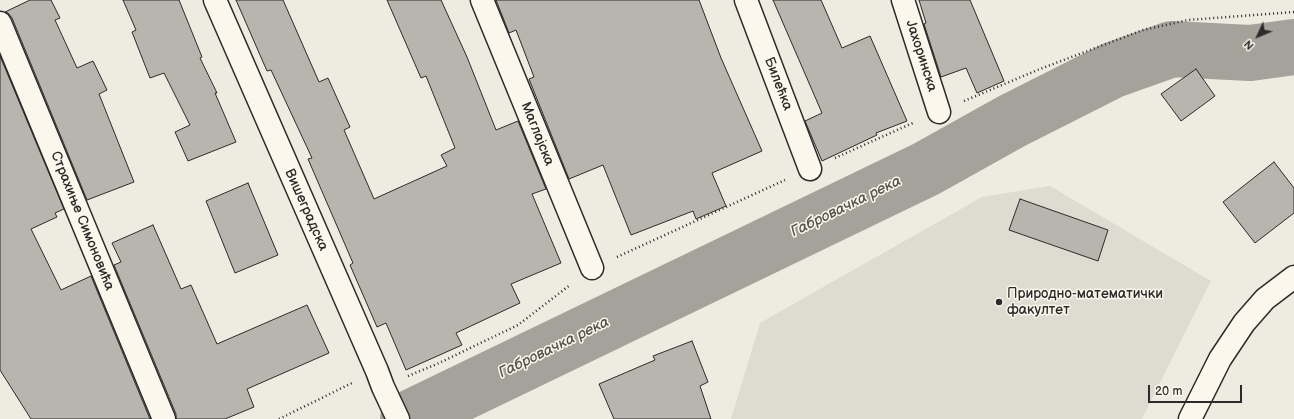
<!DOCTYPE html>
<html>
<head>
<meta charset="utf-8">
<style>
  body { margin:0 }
  #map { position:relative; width:1294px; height:419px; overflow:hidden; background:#eeebe0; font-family:"Balsamiq Sans",sans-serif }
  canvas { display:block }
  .north { position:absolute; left:1238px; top:16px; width:40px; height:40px; -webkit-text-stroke:3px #fbf7ec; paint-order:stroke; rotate:226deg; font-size:11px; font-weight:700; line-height:16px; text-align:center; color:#2b2b2b }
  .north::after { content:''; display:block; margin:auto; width:14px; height:18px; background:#2b2b2b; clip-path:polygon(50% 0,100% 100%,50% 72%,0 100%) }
  .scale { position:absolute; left:1148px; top:385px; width:94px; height:18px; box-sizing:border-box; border:2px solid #2b2b2b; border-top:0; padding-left:5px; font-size:12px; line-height:14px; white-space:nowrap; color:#2b2b2b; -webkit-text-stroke:3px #fbf7ec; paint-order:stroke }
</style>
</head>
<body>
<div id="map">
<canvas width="1294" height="419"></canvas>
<div class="north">N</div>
<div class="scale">20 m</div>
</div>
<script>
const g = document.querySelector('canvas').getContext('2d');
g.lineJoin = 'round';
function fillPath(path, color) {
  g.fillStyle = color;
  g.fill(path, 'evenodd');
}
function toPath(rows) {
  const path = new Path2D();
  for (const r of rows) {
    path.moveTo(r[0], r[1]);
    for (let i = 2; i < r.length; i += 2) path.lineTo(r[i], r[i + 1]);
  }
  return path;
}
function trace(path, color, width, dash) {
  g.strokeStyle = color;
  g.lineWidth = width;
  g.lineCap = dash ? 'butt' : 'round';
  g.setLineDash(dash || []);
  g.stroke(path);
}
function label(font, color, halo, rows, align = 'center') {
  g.font = font + ' "Balsamiq Sans",sans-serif';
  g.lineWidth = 3;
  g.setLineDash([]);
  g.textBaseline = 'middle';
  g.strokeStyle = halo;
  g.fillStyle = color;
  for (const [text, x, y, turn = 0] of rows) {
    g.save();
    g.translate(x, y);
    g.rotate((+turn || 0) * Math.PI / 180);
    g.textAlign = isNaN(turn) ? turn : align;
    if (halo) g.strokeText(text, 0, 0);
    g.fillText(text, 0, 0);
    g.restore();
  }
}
fillPath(toPath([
  [1050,186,1211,281,1142,419,731,419,760,323,982,197]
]), '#dedbd1');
trace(toPath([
  [408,419,926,169,1012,121,1113,70,1172,49,1250,53,1294,47]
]), '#a4a29a', 56);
const building = toPath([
  [30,0,51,0,60,18,55,20,77,68,93,61,107,90,99,94,134,182,87,200,12,18,8,13,5,12,30,0],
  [123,0,179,0,202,57,200,58,217,93,215,93,236,142,188,161,175,132,190,125,164,73,150,78,132,32,136,30,123,0],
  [236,0,283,0,319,82,328,78,350,127,344,130,374,199,447,166,441,155,455,148,426,76,421,78,387,0,441,0,467,57,496,130,518,121,546,189,532,194,561,263,511,284,520,303,456,333,462,345,406,370,386,323,377,327,350,265,353,263,308,159,312,158,271,70,267,71,236,0],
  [496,0,699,0,721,58,762,151,712,173,726,206,696,219,693,211,631,235,603,165,569,179,529,79,534,77,516,30,509,33,496,0],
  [773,0,821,0,842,48,870,36,907,121,876,133,877,135,822,161,805,121,822,113,773,0],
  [919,0,970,0,1004,81,977,93,966,68,941,77,924,24,926,23,919,0],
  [0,56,64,209,55,213,57,217,31,229,61,290,91,276,150,419,31,419,0,370,0,56],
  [1196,69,1215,96,1181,121,1161,94,1196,69],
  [1274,162,1294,188,1294,213,1255,243,1223,202,1274,162],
  [248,183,278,255,235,273,206,201,248,183],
  [1020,199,1108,230,1098,261,1009,230,1020,199],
  [153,225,181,289,191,285,217,344,307,305,329,353,247,389,254,407,225,419,176,419,176,414,114,265,121,262,112,243,153,225],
  [692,341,708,382,700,386,711,419,614,419,599,384,655,360,653,356,692,341]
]);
fillPath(building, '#b8b5ae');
trace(building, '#2b2b2b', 1);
const minor = toPath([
  [215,0,377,371,383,387,398,419],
  [482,0,592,268],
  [746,0,810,169],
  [903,0,939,112],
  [0,23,164,419],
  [1190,419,1220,359,1244,323,1265,299,1294,277]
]);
trace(minor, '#2b2b2b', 25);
trace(toPath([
  [964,101,1040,69,1143,30,1188,20,1294,12],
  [835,158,915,122],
  [617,257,785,180],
  [408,376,437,364,518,325,570,285],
  [279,419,352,383]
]), '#2b2b2b', 2.5, [1, 3]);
trace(minor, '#fbf7ec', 22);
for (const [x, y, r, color] of [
  [999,302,4,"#2b2b2b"]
]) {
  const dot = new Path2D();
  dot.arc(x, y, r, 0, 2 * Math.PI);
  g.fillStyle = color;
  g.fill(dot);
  trace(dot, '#fbf7ec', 1.5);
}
label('14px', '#2b2b2b', '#fbf7ec', [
  ["Јахоринска",921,56,72],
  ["Билећка",778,84,69],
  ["Маглајска",537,134,68],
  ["Вишеградска",306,210,66],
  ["Страхиње Симоновића",82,221,68]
]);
label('14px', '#2b2b2b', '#fbf7ec', [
  ["Природно-математички",1007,294],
  ["факултет",1007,310]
], 'left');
label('italic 15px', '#555552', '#fbf7ec', [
  ["Габровачка река",846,207,-26],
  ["Габровачка река",554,348,-26]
]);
</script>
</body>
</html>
